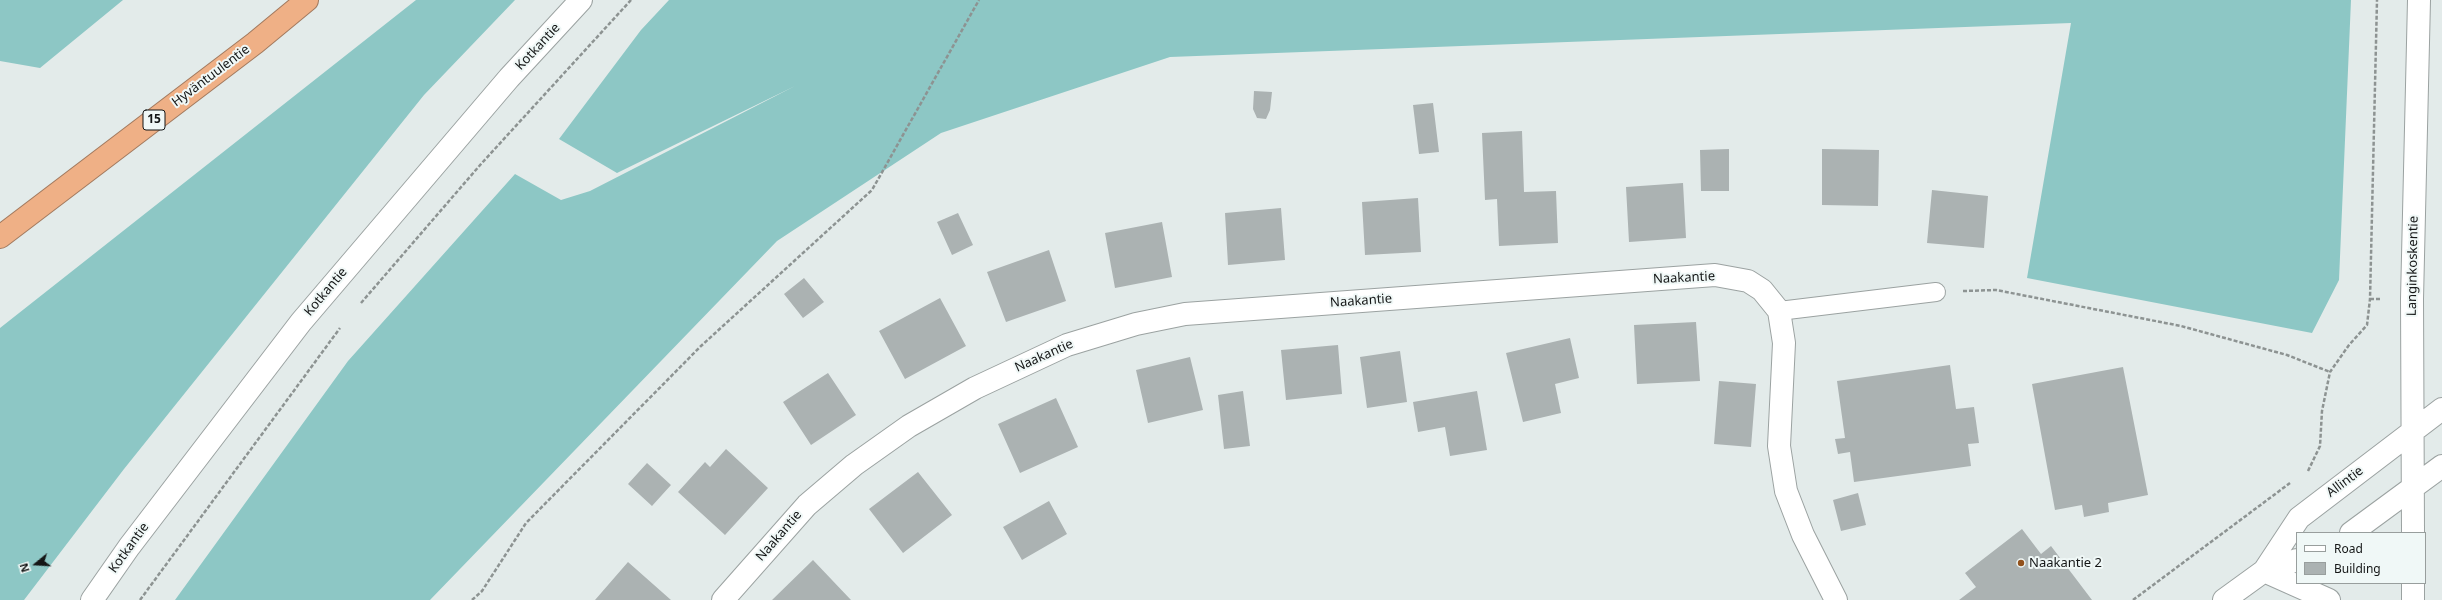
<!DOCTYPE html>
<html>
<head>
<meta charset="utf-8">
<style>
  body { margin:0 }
  #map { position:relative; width:2442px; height:600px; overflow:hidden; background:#e3ebea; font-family:"Noto Sans",sans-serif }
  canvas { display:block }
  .legend { position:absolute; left:2296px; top:532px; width:130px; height:52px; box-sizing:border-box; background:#f0f8f7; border:1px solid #989e9d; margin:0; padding:5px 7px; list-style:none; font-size:12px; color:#141616 }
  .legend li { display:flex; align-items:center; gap:8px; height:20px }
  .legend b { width:20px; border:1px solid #989e9d }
  .north { position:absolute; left:16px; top:544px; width:40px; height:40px; -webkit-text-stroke:3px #f0f8f7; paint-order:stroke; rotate:252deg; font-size:11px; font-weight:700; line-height:16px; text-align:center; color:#141616 }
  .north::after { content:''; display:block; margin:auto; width:14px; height:18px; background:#141616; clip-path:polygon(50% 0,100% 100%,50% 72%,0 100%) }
</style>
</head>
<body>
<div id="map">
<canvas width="2442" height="600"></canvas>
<ul class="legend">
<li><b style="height:5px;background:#fff"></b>Road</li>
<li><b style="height:11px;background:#abb2b2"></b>Building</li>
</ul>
<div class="north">N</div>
</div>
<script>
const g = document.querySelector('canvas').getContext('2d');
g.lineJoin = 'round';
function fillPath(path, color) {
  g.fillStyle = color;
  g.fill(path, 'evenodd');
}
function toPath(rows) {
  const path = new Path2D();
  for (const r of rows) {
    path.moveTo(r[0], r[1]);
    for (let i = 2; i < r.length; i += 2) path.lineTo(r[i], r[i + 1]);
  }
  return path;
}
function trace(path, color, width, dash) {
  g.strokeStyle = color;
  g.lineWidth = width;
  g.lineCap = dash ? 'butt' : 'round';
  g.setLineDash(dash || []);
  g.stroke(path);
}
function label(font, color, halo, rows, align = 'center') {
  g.font = font + ' "Noto Sans",sans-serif';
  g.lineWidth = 4;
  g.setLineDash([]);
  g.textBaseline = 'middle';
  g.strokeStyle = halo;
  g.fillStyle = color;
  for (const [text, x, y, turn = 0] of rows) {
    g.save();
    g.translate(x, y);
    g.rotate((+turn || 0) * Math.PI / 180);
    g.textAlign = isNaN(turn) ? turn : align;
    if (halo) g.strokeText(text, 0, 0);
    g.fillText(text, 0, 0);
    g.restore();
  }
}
fillPath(toPath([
  [0,0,123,0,40,68,0,61],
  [416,0,515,0,424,95,124,469,24,600,0,600,0,328],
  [669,0,2351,0,2339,280,2312,333,2027,278,2071,23,1170,57,941,133,777,241,430,600,175,600,348,361,515,174,561,200,590,191,795,86,617,173,559,139,641,30]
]), '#8dc7c5');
fillPath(toPath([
  [1254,91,1272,92,1270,110,1266,119,1257,118,1253,109],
  [1433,103,1439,152,1419,154,1413,105],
  [1522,131,1524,192,1556,191,1558,243,1499,246,1497,199,1485,200,1482,133],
  [1729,149,1729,191,1701,191,1700,150],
  [1822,149,1879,150,1878,206,1822,205],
  [1683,183,1686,238,1629,242,1626,187],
  [1932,190,1988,196,1984,248,1927,243],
  [1418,198,1421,252,1365,255,1362,202],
  [1281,208,1285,260,1228,265,1225,213],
  [958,213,973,245,952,255,937,222],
  [1162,222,1172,277,1115,288,1105,233],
  [1049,250,1066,301,1006,322,987,272],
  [804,278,824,302,803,318,784,294],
  [940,298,966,346,905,379,879,331],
  [1696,322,1700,381,1637,384,1634,325],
  [1570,338,1579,378,1555,384,1561,413,1523,422,1506,353],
  [1338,345,1342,394,1286,400,1281,350],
  [1400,351,1407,402,1367,408,1360,357],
  [1190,357,1203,410,1148,423,1136,370],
  [1950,365,1956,409,1974,407,1979,443,1968,444,1971,466,1854,482,1850,452,1838,454,1835,439,1845,438,1837,381],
  [2123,367,2148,495,2108,503,2109,512,2084,517,2082,505,2055,510,2032,384],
  [828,373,856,415,811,445,783,402],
  [1719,381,1756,384,1751,447,1714,444],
  [1243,391,1250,446,1224,449,1218,395],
  [1477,391,1487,450,1450,456,1445,427,1418,432,1413,402],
  [1056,398,1078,447,1020,473,998,424],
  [726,449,768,488,725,535,678,492,705,462,710,467],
  [647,463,671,485,652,506,628,484],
  [918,472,952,515,903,553,869,509],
  [1858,493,1866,525,1841,531,1833,500],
  [1049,501,1067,534,1022,560,1003,527],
  [2022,529,2041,554,2051,546,2092,600,1959,600,1976,587,1965,573],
  [813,560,851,600,772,600],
  [628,562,671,600,595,600]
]), '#abb2b2');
const lane = toPath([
  [1779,311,1936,292]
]);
const street = toPath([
  [723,600,807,505,854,465,909,426,975,388,1067,345,1136,324,1185,314,1715,275,1748,281,1762,290,1779,311,1784,343,1779,446,1786,491,1803,535,1836,600]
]);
const secondary = toPath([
  [2351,533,2442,466],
  [2413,533,2412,299,2419,0],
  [2264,571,2299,518,2442,409],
  [2264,571,2329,600],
  [2413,583,2413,600],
  [92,600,129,547,301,322,509,78,581,0],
  [2224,600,2264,571,2297,560]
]);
const highway = toPath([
  [0,237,255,43,307,0]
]);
trace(lane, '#9ba2a1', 20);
trace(street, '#9ba2a1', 24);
trace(secondary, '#9ba2a1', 24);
trace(highway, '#a27a5f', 24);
trace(toPath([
  [1963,291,1996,290,2181,326,2287,355,2330,372],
  [2370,299,2382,299],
  [361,303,481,164,631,0],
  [2308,471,2320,446,2322,411,2330,372,2349,345,2367,325,2370,299,2377,0],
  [140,600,340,328],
  [472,600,482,591,526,523,701,346,872,190,979,0],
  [2133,600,2290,483]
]), '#8d9392', 2.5, [4, 2]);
trace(lane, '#fff', 18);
trace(street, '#fff', 22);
trace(secondary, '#fff', 22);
trace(highway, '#efb086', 22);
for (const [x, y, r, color] of [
  [2021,563,4,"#92511c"]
]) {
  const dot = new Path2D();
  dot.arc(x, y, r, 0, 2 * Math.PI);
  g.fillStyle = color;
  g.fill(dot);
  trace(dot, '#f0f8f7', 1.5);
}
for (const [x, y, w] of [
  [154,120,22]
]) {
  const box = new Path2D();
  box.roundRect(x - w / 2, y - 10, w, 20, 3);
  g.fillStyle = '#f0f8f7';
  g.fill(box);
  trace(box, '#141616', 1);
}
label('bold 12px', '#141616', null, [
  ["15",154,120]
]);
label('13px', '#141616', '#f0f8f7', [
  ["Kotkantie",538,47,-47],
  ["Hyväntuulentie",211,76,-37],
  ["Langinkoskentie",2413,266,-89],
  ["Naakantie",1684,278,-3],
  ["Kotkantie",326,292,-50],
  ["Naakantie",1361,301,-4],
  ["Naakantie",1044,356,-24],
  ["Allintie",2345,482,-37],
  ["Naakantie",779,536,-49],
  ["Kotkantie",129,548,-54]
]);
label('13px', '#141616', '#f0f8f7', [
  ["Naakantie 2",2029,563]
], 'left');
</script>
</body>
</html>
